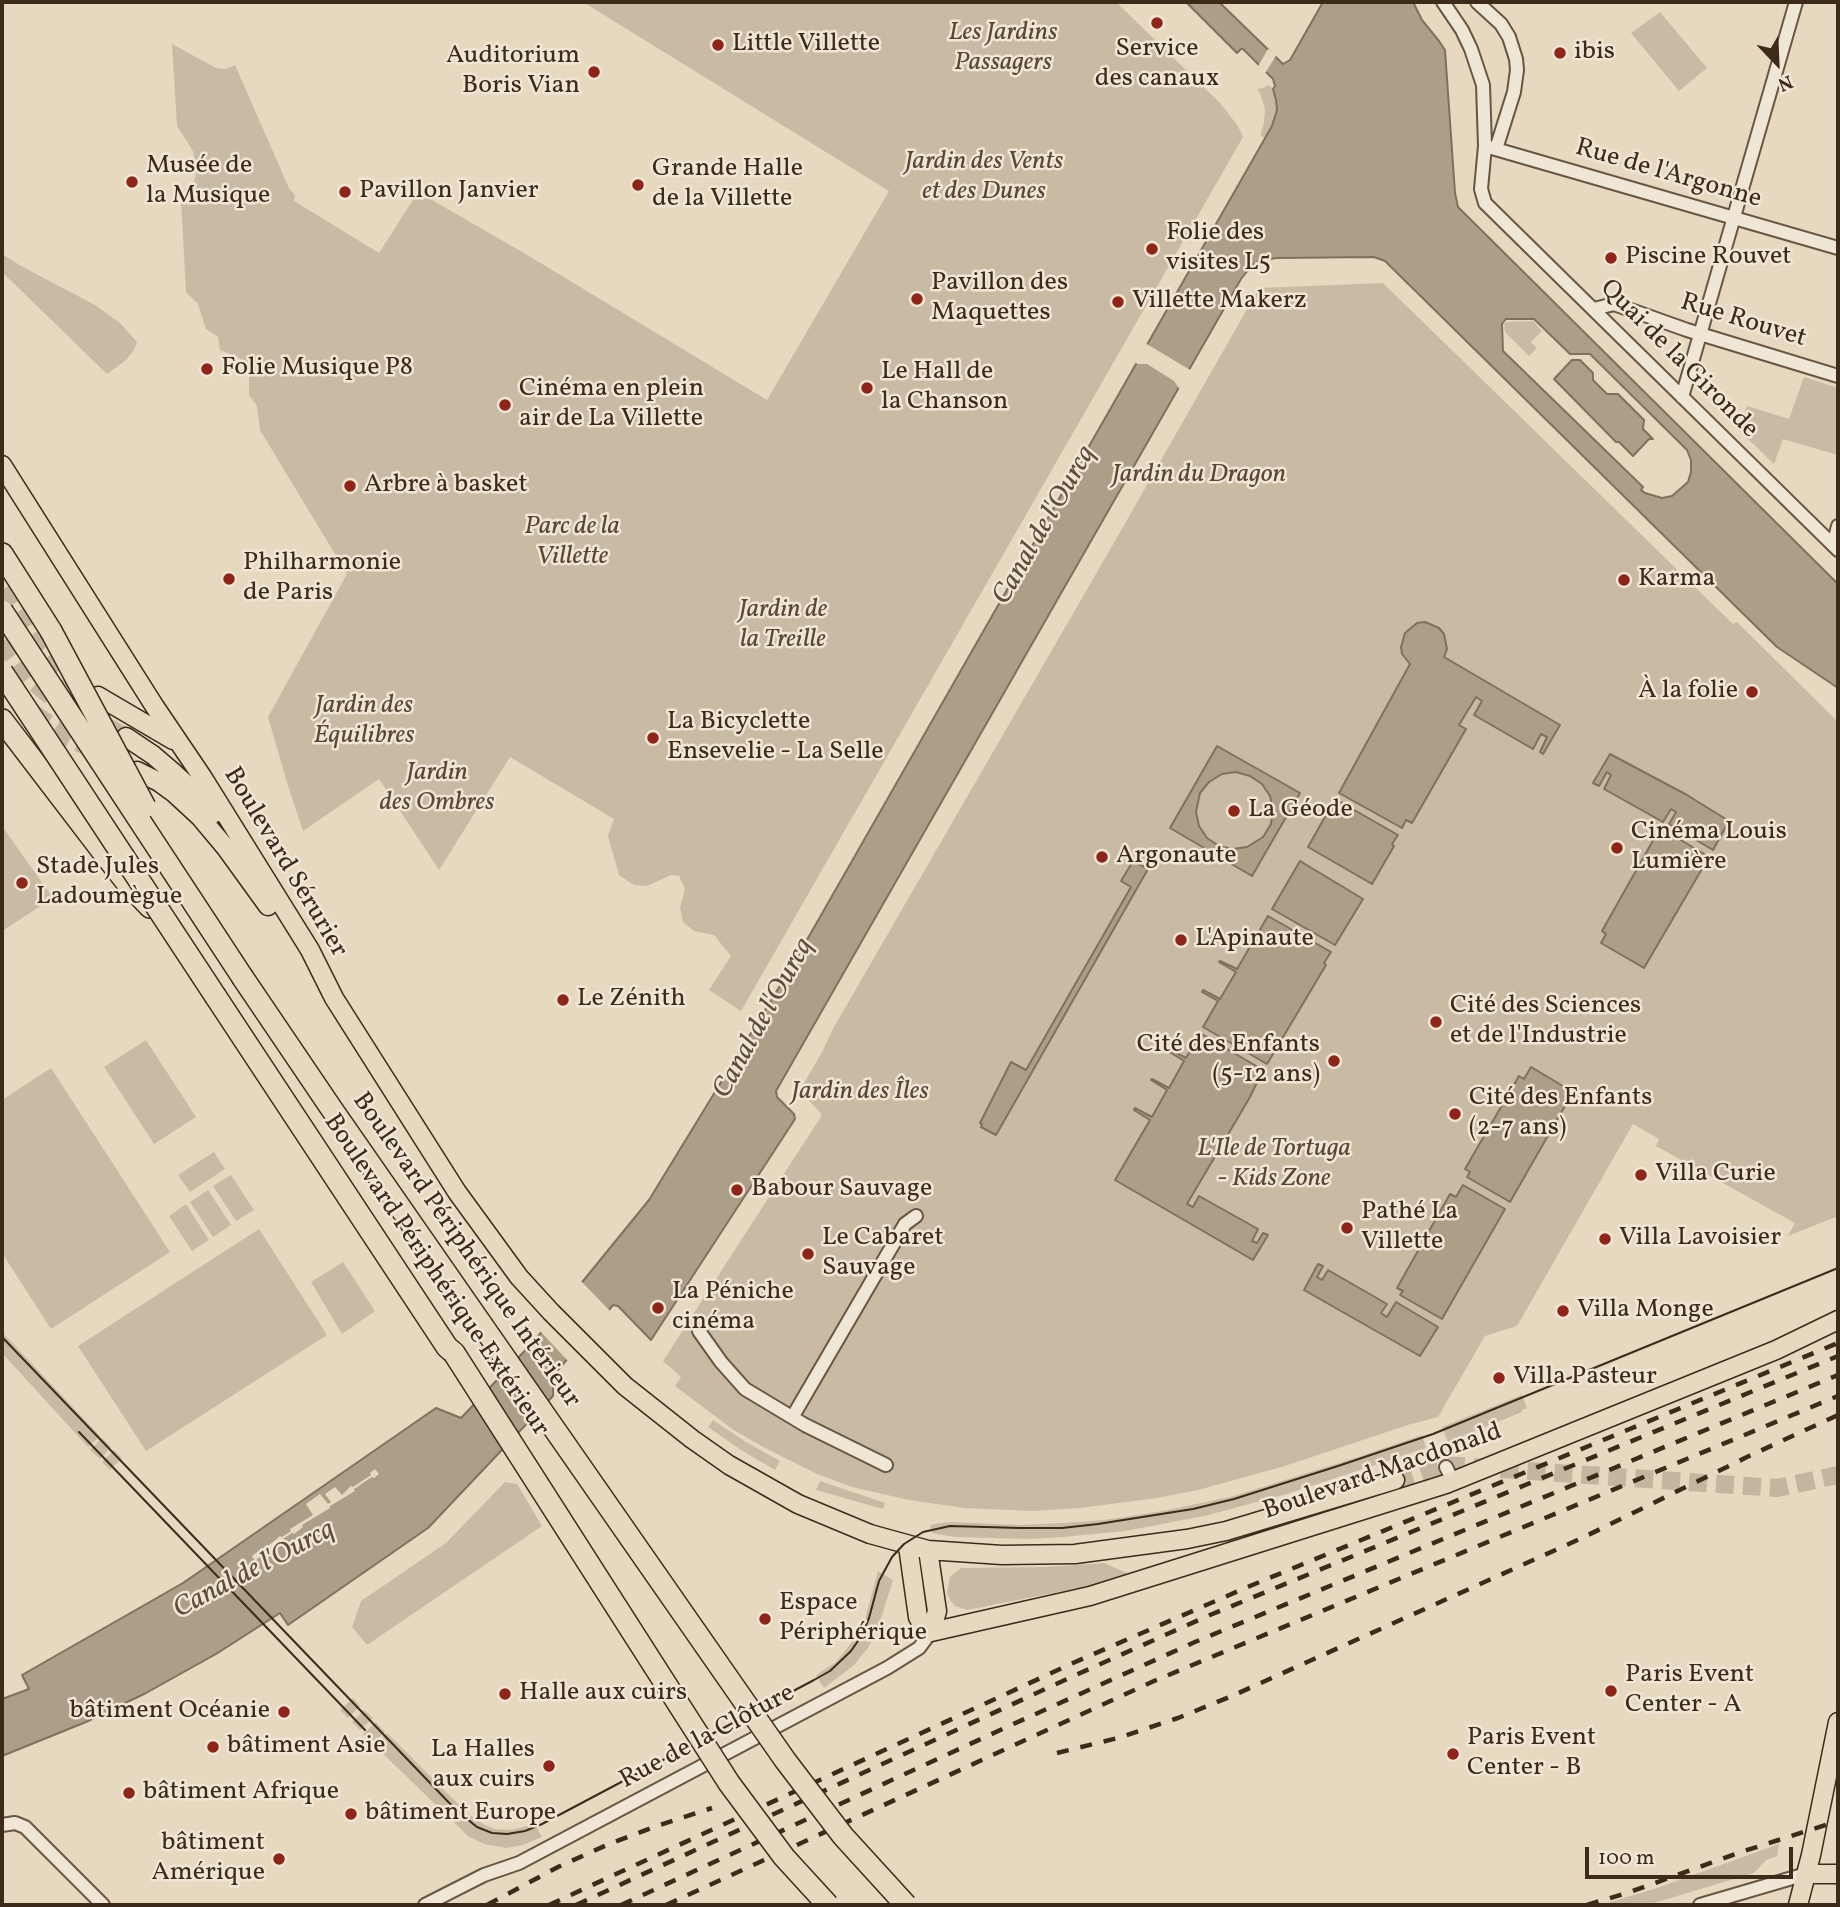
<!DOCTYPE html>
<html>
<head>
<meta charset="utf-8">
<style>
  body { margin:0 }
  #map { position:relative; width:1840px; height:1907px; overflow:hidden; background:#e6d9c0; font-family:Vollkorn,serif }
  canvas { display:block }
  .frame { position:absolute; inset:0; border:4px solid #3e2a18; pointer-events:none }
  .north { position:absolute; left:1742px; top:28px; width:70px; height:70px; -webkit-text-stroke:5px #efe6d6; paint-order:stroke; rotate:157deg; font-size:19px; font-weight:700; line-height:28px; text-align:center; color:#3e2a18 }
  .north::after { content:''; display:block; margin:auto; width:24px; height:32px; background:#3e2a18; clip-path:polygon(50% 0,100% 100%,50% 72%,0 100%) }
  .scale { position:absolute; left:1585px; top:1847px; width:208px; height:32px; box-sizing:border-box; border:4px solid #3e2a18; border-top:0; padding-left:9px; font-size:21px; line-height:24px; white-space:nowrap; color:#3e2a18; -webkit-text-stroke:5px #efe6d6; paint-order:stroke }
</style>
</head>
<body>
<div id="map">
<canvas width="1840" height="1907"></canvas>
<div class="frame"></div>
<div class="north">N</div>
<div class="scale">100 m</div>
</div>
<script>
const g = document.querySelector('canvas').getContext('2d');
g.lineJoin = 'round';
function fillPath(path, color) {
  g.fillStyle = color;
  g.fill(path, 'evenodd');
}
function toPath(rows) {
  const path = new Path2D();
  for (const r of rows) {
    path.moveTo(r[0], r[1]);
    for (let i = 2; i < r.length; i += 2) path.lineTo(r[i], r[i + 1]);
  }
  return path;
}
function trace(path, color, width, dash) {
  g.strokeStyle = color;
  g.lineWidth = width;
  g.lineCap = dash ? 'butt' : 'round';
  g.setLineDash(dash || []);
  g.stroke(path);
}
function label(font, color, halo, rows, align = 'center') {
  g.font = font + ' Vollkorn,serif';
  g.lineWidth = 5;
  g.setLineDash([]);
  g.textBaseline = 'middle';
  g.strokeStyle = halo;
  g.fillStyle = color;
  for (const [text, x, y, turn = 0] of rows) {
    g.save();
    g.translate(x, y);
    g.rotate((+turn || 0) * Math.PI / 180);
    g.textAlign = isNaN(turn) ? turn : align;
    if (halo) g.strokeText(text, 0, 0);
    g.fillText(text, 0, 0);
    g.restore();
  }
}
fillPath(toPath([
  [583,2,1116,2,1220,103,1238,126,1243,137,741,1011,709,990,731,956,714,935,694,931,683,922,680,907,685,889,679,876,671,875,647,886,634,885,619,875,608,836,614,819,510,757,439,870,379,779,303,831,289,789,268,717,347,574,260,430,257,406,249,395,249,376,246,364,239,358,220,350,218,337,206,329,198,304,186,292,181,200,193,186,197,170,193,151,177,126,172,44,216,68,225,69,235,65,289,188,295,195,294,201,379,253,418,192,524,253,767,400,889,191],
  [1660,12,1707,68,1679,91,1631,33],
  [1269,85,1273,89,1276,100,1277,110,1272,127,1265,138,1261,136,1261,132,1264,122,1265,110,1261,96,1257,88,1260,89],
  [2,254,21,266,95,305,120,323,137,342,134,350,126,360,107,374,2,272],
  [1383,283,1733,624,1737,622,1838,722,1838,1216,1788,1236,1795,1223,1656,1146,1659,1139,1633,1124,1517,1326,1485,1336,1438,1417,1411,1424,1285,1466,1198,1490,1157,1498,1080,1508,1032,1511,964,1508,909,1500,852,1487,817,1474,763,1447,732,1429,675,1386,681,1377,663,1361,822,1115,800,1090,822,1052,834,1027,1119,534,1259,288],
  [1533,321,1542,331,1531,342,1537,348,1529,356,1505,332,1504,324,1507,322],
  [1804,377,1838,388,1838,455,1783,439,1774,464,1738,429,1747,406,1789,419],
  [2,826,53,898,2,931],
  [146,1040,196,1117,154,1144,104,1067],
  [51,1068,170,1252,51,1329,2,1253,2,1100],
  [214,1152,225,1169,190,1192,178,1175],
  [231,1175,254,1210,236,1221,213,1186],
  [208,1190,231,1225,213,1237,190,1202],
  [186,1204,209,1240,192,1251,169,1216],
  [259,1229,327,1335,146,1451,78,1346],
  [343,1262,375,1311,342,1334,311,1282],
  [2,1332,100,1436,88,1447,2,1353],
  [1522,1395,1527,1408,1522,1410,1522,1412,1448,1442,1442,1427],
  [713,1420,746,1442,780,1461,775,1470,741,1450,708,1427],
  [1422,1435,1426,1448,1287,1494,1204,1516,1125,1531,1063,1537,1029,1539,955,1537,932,1533,930,1525,940,1523,952,1522,1018,1525,1064,1523,1104,1520,1163,1511,1230,1497,1266,1486,1361,1456],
  [102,1438,111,1447,100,1459,90,1450],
  [114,1450,122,1458,110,1470,102,1462],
  [820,1481,885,1503,883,1509,816,1490],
  [505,1482,517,1484,542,1526,367,1645,352,1627,361,1601,446,1543],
  [1104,1563,1132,1575,1094,1587,1078,1588,967,1610,955,1606,951,1601,947,1593,950,1577,961,1568,1045,1567],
  [878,1571,893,1580,878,1628,868,1648,853,1666,824,1688,816,1675,836,1662,856,1637,865,1619],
  [353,1698,360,1706,348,1718,340,1710],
  [364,1710,373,1718,360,1730,352,1722],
  [376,1722,385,1732,373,1743,363,1734],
  [387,1733,467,1813,483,1824,494,1829,511,1830,535,1824,542,1837,523,1845,506,1848,484,1844,468,1836,374,1745],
  [1779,1844,1777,1856,1766,1860,1754,1873,1647,1905,1601,1905,1657,1888]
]), '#c9bba3');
const water = toPath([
  [1186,2,1219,2,1283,64,1290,60,1323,2,1413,2,1422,20,1439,41,1445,50,1455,193,1458,207,1838,584,1838,688,1777,647,1385,261,1374,257,1276,258,1260,261,1252,265,1241,279,776,1091,777,1097,794,1114,795,1119,651,1340,618,1306,613,1305,553,1376,553,1396,428,1528,288,1625,280,1613,216,1654,146,1693,86,1722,2,1756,2,1699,29,1689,22,1675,183,1583,436,1408,461,1418,535,1340,649,1200,792,966,1272,126,1277,110,1276,100,1273,89,1275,86,1273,79,1243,49,1241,49,1237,53,1186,2],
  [1506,319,1534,319,1570,354,1590,354,1687,450,1691,460,1691,472,1688,482,1672,496,1662,498,1645,493,1641,490,1643,487,1503,351,1502,324,1506,319],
  [1572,360,1580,360,1593,373,1593,380,1607,394,1618,394,1644,420,1643,429,1653,439,1649,439,1633,456,1619,442,1616,442,1554,379,1572,360],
  [1425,622,1439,628,1444,634,1447,649,1444,657,1560,725,1543,754,1540,752,1547,737,1541,734,1533,749,1474,715,1482,701,1476,697,1459,725,1466,729,1412,823,1406,820,1402,828,1339,793,1410,664,1402,654,1401,647,1405,633,1417,623,1425,622],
  [1217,746,1300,793,1252,876,1170,828,1217,746],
  [1236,772,1250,776,1262,784,1270,796,1273,810,1271,824,1263,837,1247,847,1233,849,1219,846,1207,838,1199,826,1196,812,1200,793,1209,782,1222,774,1236,772],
  [1610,754,1687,795,1729,821,1713,850,1669,824,1676,812,1671,809,1663,822,1604,789,1611,775,1607,772,1599,786,1593,783,1610,754],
  [1335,799,1398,835,1392,844,1394,846,1372,884,1308,847,1335,799],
  [1666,831,1709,857,1644,968,1601,943,1606,934,1602,931,1655,837,1660,840,1666,831],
  [1133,861,1148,869,996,1135,981,1127,982,1124,980,1123,1011,1062,1026,1070,1131,887,1121,881,1133,861],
  [1300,861,1363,899,1335,945,1272,909,1300,861],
  [1268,916,1331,952,1324,963,1326,965,1267,1064,1203,1027,1218,1001,1202,992,1203,990,1220,999,1236,972,1219,962,1220,961,1237,969,1268,916],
  [1200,1033,1263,1070,1250,1097,1187,1204,1193,1207,1199,1196,1258,1229,1252,1241,1257,1243,1263,1233,1268,1235,1253,1260,1115,1180,1150,1120,1134,1110,1135,1108,1152,1117,1167,1090,1151,1080,1152,1079,1169,1088,1184,1061,1168,1051,1169,1049,1186,1058,1200,1033],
  [1531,1067,1573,1092,1510,1202,1467,1177,1470,1172,1465,1169,1519,1076,1524,1079,1531,1067],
  [1463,1185,1505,1209,1442,1319,1400,1295,1403,1291,1397,1288,1450,1194,1456,1197,1463,1185],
  [1318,1264,1323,1266,1317,1277,1322,1280,1328,1270,1387,1304,1381,1313,1387,1317,1396,1302,1438,1327,1420,1356,1304,1290,1318,1264]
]);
fillPath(water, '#ad9e87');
trace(water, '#81705b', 2);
fillPath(toPath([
  [1268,49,1277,54,1264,75,1257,68],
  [1145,343,1192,371,1181,391,1174,381,1147,364,1138,364,1134,362],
  [580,1280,611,1312,569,1362,539,1330],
  [375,1469,379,1474,374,1478,372,1477,354,1489,355,1491,330,1506,330,1508,302,1525,303,1527,294,1534,292,1533,283,1539,284,1541,274,1547,273,1546,255,1561,252,1556,257,1552,258,1554,280,1536,282,1537,291,1531,290,1529,313,1515,306,1504,320,1494,328,1504,331,1502,325,1494,335,1487,342,1495,351,1486,353,1487,371,1475,370,1473]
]), '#e6d9c0');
trace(toPath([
  [2,590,55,670,83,687],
  [2,642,29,678,49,695,126,737],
  [33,713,69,738,96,751],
  [1395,1480,1442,1465,1777,1488,1838,1475]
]), '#c4b69e', 18, [18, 9]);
const street = toPath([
  [1443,2,1462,30,1471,49,1483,85,1485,146,1481,189,1485,203,1838,550],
  [1477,2,1501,24,1509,37,1516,59,1517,70,1514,92,1496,149],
  [1485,146,1838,248],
  [1594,309,1614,304,1687,330,1838,376],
  [1682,397,1796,2],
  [1833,545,1838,526],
  [699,1331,721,1362,745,1389,805,1425,886,1465],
  [793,1416,905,1224,916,1216],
  [1446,1467,1453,1481],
  [2,1825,15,1823,25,1827,103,1905],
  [425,1905,484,1875,519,1863,887,1668,919,1648,931,1632],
  [1700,1905,1806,1874]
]);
const primary = toPath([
  [2,465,155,707,203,778,310,950,334,998,457,1192,519,1277,551,1312,625,1386,692,1439,729,1465,798,1504,870,1534,928,1550,1002,1555,1075,1554,1187,1539,1226,1531,1395,1480],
  [98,696,173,740],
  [126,737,153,755,174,773,199,796,213,814],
  [137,771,159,782,174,793,200,817,226,848,268,906],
  [908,1546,918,1617,924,1627,931,1632],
  [928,1550,937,1611,931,1632],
  [931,1632,1090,1596,1446,1484,1776,1350,1838,1320],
  [1806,1874,1838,1874],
  [1798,1905,1811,1855,1838,1722]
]);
const highway = toPath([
  [2,554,51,631],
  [2,720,106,856,127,883,150,907],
  [243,978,331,1108,482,1325],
  [216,997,447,1347,454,1353]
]);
trace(street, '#685642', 16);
trace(primary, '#3e2a18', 21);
trace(highway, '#3e2a18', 24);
trace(street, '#efe6d6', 12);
trace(primary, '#e6d9c0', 18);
trace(highway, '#e6d9c0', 21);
trace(toPath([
  [2,1337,456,1810,477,1827,492,1833,507,1834,525,1831,542,1824,814,1680,830,1671,851,1651,862,1635,869,1618,879,1581,892,1557,904,1544,923,1532,950,1526,1020,1528,1062,1528,1098,1524,1193,1509,1234,1499,1338,1466,1433,1434,1838,1268],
  [79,1432,365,1730]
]), '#3e2a18', 2);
trace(toPath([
  [1057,1753,1118,1738,1178,1718,1232,1696,1582,1538,1747,1457,1838,1415],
  [487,1905,558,1867,609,1844,657,1826,712,1808],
  [549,1905,1073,1663,1250,1586,1838,1343],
  [576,1905,1078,1674,1210,1615,1838,1356],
  [621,1905,1009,1726,1195,1642,1838,1375],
  [666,1905,1154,1681,1838,1396],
  [1587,1905,1630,1892,1741,1852,1838,1821]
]), '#3e2a18', 4.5, [12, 12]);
const highwayBridge = toPath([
  [2,611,243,978],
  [51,631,145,807],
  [2,672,216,997],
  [482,1325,785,1760,843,1836,906,1905],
  [454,1353,729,1783,784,1857,828,1905]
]);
trace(highwayBridge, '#3e2a18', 24, []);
trace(highwayBridge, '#e6d9c0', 21);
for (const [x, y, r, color] of [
  [1157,23,7,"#8f2418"],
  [718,45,7,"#8f2418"],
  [1560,53,7,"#8f2418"],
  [594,72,7,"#8f2418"],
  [132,182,7,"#8f2418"],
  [638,185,7,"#8f2418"],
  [345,192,7,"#8f2418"],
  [1152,249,7,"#8f2418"],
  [1611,258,7,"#8f2418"],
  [917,299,7,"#8f2418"],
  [1118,302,7,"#8f2418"],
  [207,369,7,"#8f2418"],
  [867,388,7,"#8f2418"],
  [505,405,7,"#8f2418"],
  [350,486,7,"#8f2418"],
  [229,579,7,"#8f2418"],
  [1624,580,7,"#8f2418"],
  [1752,692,7,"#8f2418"],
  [653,738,7,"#8f2418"],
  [1234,811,7,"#8f2418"],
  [1617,848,7,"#8f2418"],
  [1102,857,7,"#8f2418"],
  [22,883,7,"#8f2418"],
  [1181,940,7,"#8f2418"],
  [563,1000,7,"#8f2418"],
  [1436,1022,7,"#8f2418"],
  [1334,1061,7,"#8f2418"],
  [1455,1114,7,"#8f2418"],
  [1641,1175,7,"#8f2418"],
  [737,1190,7,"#8f2418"],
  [1347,1228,7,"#8f2418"],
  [1605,1239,7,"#8f2418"],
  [808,1254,7,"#8f2418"],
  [658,1308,7,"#8f2418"],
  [1563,1311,7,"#8f2418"],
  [1499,1378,7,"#8f2418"],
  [765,1619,7,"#8f2418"],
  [1611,1691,7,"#8f2418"],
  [505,1694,7,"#8f2418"],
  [284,1712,7,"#8f2418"],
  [213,1747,7,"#8f2418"],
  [1453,1754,7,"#8f2418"],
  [549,1766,7,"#8f2418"],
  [129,1793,7,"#8f2418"],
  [351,1814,7,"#8f2418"],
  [279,1859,7,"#8f2418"]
]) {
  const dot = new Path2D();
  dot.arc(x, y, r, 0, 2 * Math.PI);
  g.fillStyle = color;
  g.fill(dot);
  trace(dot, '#efe6d6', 2.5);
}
label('italic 26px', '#5a4734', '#efe6d6', [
  ["Les Jardins",1003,34],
  ["Passagers",1003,64],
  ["Jardin des Vents",984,163],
  ["et des Dunes",984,193],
  ["Jardin du Dragon",1199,476],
  ["Parc de la",572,528],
  ["Villette",572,558],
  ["Jardin de",783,611],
  ["la Treille",783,641],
  ["Jardin des",364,707],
  ["Équilibres",364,737],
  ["Jardin",437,774],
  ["des Ombres",437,804],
  ["Jardin des Îles",860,1093],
  ["L'Ile de Tortuga",1274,1150],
  ["- Kids Zone",1274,1180]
]);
label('26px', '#3e2a18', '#efe6d6', [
  ["Little Villette",732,45],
  ["Service",1157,50,"center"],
  ["des canaux",1157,80,"center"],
  ["ibis",1574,53],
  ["Auditorium",580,57,"right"],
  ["Boris Vian",580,87,"right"],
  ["Musée de",146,167],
  ["la Musique",146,197],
  ["Grande Halle",652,170],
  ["de la Villette",652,200],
  ["Pavillon Janvier",359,192],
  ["Folie des",1166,234],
  ["visites L5",1166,264],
  ["Piscine Rouvet",1625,258],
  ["Pavillon des",931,284],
  ["Maquettes",931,314],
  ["Villette Makerz",1132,302],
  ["Folie Musique P8",221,369],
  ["Le Hall de",881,373],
  ["la Chanson",881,403],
  ["Cinéma en plein",519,390],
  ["air de La Villette",519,420],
  ["Arbre à basket",364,486],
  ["Philharmonie",243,564],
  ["de Paris",243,594],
  ["Karma",1638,580],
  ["À la folie",1738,692,"right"],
  ["La Bicyclette",667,723],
  ["Ensevelie - La Selle",667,753],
  ["La Géode",1248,811],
  ["Cinéma Louis",1631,833],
  ["Lumière",1631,863],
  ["Argonaute",1116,857],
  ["Stade Jules",36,868],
  ["Ladoumègue",36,898],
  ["L'Apinaute",1195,940],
  ["Le Zénith",577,1000],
  ["Cité des Sciences",1450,1007],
  ["et de l'Industrie",1450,1037],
  ["Cité des Enfants",1320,1046,"right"],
  ["(5-12 ans)",1320,1076,"right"],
  ["Cité des Enfants",1469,1099],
  ["(2-7 ans)",1469,1129],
  ["Villa Curie",1655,1175],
  ["Babour Sauvage",751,1190],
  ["Pathé La",1361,1213],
  ["Villette",1361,1243],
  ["Le Cabaret",822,1239],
  ["Sauvage",822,1269],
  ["Villa Lavoisier",1619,1239],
  ["La Péniche",672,1293],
  ["cinéma",672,1323],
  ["Villa Monge",1577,1311],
  ["Villa Pasteur",1513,1378],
  ["Espace",779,1604],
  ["Périphérique",779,1634],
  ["Paris Event",1625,1676],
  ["Center - A",1625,1706],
  ["Halle aux cuirs",519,1694],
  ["bâtiment Océanie",270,1712,"right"],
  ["Paris Event",1467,1739],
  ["Center - B",1467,1769],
  ["bâtiment Asie",227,1747],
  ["La Halles",535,1751,"right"],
  ["aux cuirs",535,1781,"right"],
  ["bâtiment Afrique",143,1793],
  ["bâtiment Europe",365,1814],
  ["bâtiment",265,1844,"right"],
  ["Amérique",265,1874,"right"]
], 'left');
label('26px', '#3e2a18', '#efe6d6', [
  ["Rue de l'Argonne",1668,175,16],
  ["Rue Rouvet",1743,322,17],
  ["Quai de la Gironde",1678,360,45],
  ["Boulevard Sérurier",284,863,59],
  ["Boulevard Périphérique Intérieur",465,1251,55],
  ["Boulevard Périphérique Extérieur",435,1276,56],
  ["Boulevard Macdonald",1383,1473,-19],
  ["Rue de la Clôture",708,1738,-28]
]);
label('italic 28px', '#5f4d39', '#efe6d6', [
  ["Canal de l'Ourcq",1046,526,-60],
  ["Canal de l'Ourcq",765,1019,-61],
  ["Canal de l'Ourcq",255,1571,-28]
]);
</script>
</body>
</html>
